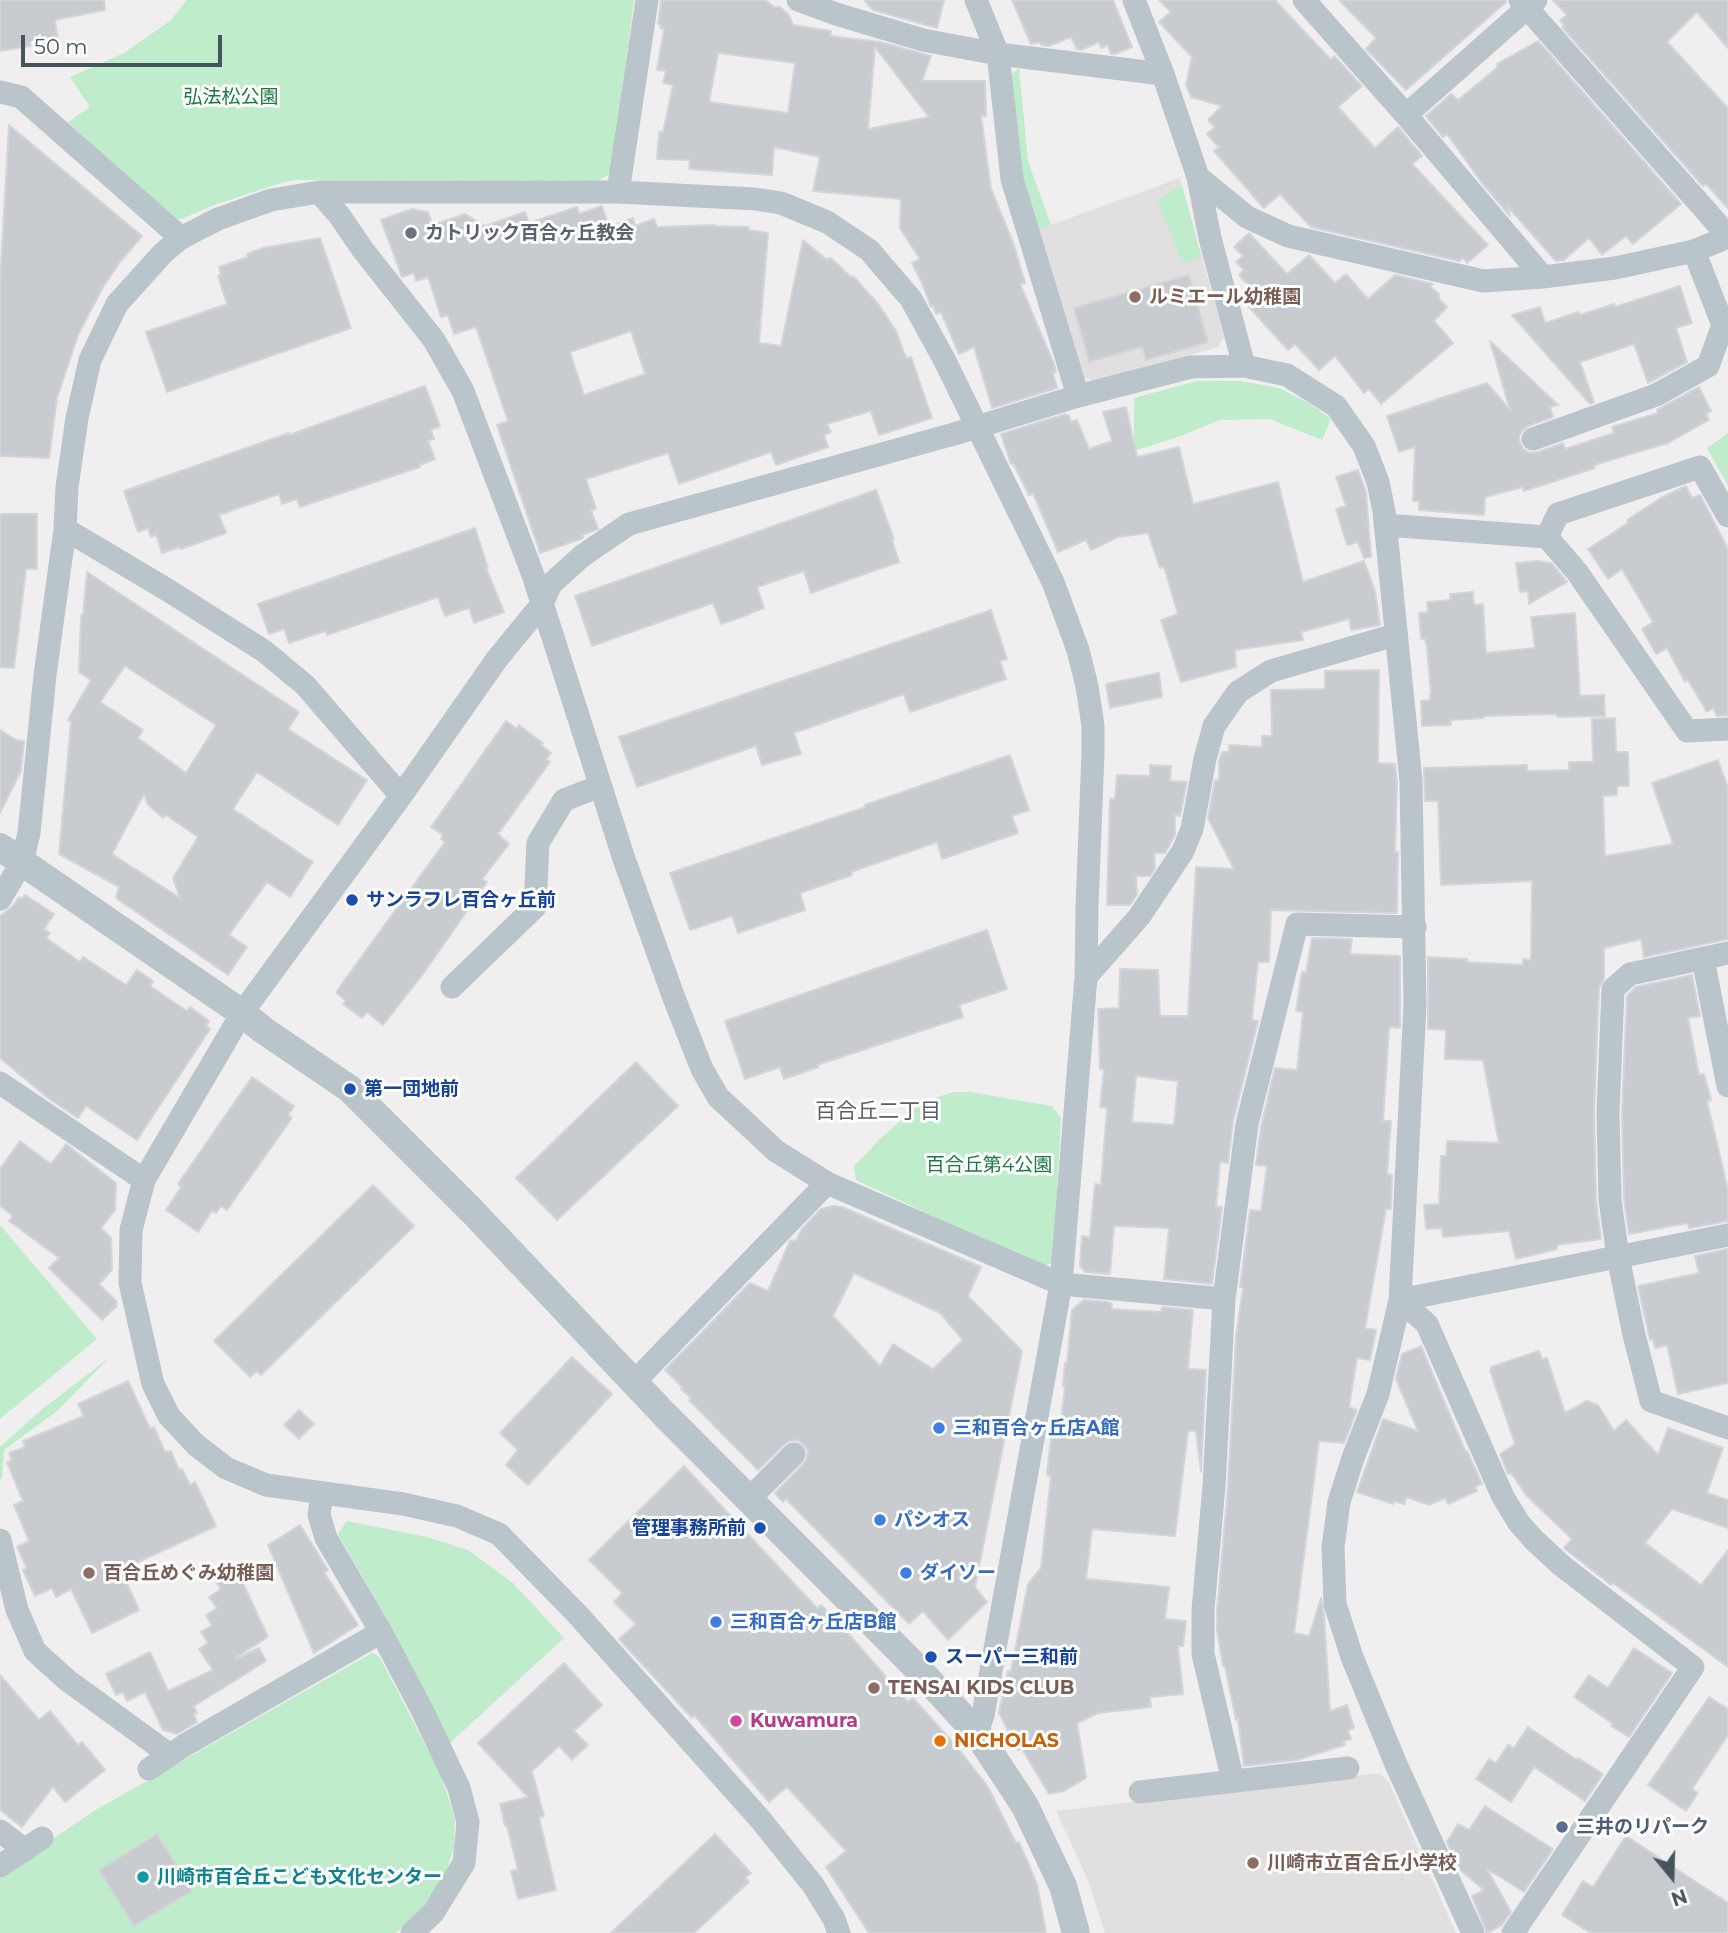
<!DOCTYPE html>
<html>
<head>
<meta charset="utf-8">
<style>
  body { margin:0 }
  #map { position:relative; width:1728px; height:1933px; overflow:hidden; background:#f1eeef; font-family:Montserrat,sans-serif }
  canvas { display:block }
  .north { position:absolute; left:1637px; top:1842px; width:70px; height:70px; -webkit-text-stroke:5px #fff; paint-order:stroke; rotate:161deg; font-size:19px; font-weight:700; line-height:28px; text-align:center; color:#47545b }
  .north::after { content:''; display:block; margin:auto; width:24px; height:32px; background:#47545b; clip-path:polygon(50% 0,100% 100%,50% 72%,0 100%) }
  .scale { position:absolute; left:21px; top:35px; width:201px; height:32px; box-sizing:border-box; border:4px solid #47545b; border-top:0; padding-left:9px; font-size:21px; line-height:24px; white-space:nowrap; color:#47545b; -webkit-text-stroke:5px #fff; paint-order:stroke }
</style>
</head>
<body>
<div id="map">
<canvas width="1728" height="1933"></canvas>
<div class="north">N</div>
<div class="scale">50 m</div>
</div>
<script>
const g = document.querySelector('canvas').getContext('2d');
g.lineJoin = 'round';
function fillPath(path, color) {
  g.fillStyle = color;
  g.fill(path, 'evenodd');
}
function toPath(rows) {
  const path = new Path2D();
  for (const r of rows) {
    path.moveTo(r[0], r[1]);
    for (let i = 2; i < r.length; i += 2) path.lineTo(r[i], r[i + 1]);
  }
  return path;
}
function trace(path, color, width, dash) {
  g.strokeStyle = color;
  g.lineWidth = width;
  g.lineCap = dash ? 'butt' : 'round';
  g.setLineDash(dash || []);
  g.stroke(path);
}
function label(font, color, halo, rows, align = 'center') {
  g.font = font + ' Montserrat,"Noto Sans JP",sans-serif';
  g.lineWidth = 6;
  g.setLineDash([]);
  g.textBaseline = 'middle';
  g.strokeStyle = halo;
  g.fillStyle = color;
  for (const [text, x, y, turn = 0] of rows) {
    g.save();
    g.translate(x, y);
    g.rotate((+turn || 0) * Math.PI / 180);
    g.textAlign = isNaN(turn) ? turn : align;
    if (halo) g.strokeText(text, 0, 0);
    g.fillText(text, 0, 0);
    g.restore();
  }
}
fillPath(toPath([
  [1180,178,1224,337,1218,347,1096,382,1083,377,1037,230],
  [1380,1773,1389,1783,1456,1933,1105,1933,1087,1878,1056,1811]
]), '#e2dfe0');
fillPath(toPath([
  [187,0,634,0,611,173,598,181,297,180,284,182,211,206,182,219,172,219,68,122,90,107,70,77,124,53,170,21],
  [1019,68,1028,161,1051,225,1037,230,1024,188,1009,77],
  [1182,185,1201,256,1183,264,1157,201],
  [1197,381,1240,381,1279,388,1309,403,1331,419,1322,440,1270,419,1219,420,1181,436,1134,451,1134,398],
  [1728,433,1728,486,1707,448],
  [954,1092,970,1092,1052,1106,1061,1118,1053,1262,1042,1267,856,1180,854,1166,881,1138,919,1105,931,1099],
  [0,1225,97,1339,0,1419],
  [110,1357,57,1411,4,1450,2,1478,0,1480,0,1447,40,1411],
  [347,1521,427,1537,468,1550,513,1583,564,1638,450,1743,386,1618,338,1534],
  [372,1653,379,1656,440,1773,455,1819,454,1847,446,1873,417,1915,396,1933,0,1933,0,1875,94,1811]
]), '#bfecca');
const building = toPath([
  [0,0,104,0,105,10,55,20,58,41,0,51,0,0],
  [661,0,765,0,774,7,780,7,789,15,793,25,831,31,830,36,880,42,931,56,922,81,985,81,986,116,981,116,991,189,1014,245,1025,283,1020,284,1054,364,1056,372,1053,373,1057,388,992,408,974,347,959,354,941,312,936,314,933,306,931,307,930,304,921,281,912,263,920,259,900,228,901,199,813,191,820,157,774,147,772,175,689,169,690,160,657,159,659,132,663,132,673,85,663,83,666,71,657,70,664,29,660,28,661,25,658,24,661,0],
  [875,47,901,81,929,117,868,129,875,47],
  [718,53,795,63,788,113,709,102,718,53],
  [864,0,944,0,937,28,873,10,864,0],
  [1012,0,1113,0,1132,47,1115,54,1111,54,1108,45,1101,48,1099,42,1081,50,1077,49,1071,37,1049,46,1041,45,1040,42,1031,44,1012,0],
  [1159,0,1275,0,1331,60,1334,56,1362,86,1338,107,1375,148,1398,127,1422,156,1412,164,1488,245,1467,263,1463,258,1459,261,1311,227,1280,194,1264,208,1214,151,1219,147,1207,134,1215,127,1208,120,1222,106,1191,97,1186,85,1192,57,1159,22,1171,12,1159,0],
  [1339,0,1506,0,1506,2,1406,90,1366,49,1376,38,1339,0],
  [1553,0,1728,0,1728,48,1697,12,1667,42,1728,108,1728,208,1706,184,1703,186,1562,27,1565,26,1560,20,1567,15,1553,0],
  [1538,41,1681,204,1633,244,1626,236,1602,255,1589,238,1564,260,1556,261,1508,207,1510,216,1482,183,1447,134,1443,137,1426,116,1451,94,1458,100,1498,67,1497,64,1538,41],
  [9,125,142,236,120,262,103,287,78,335,57,398,49,458,0,456,0,284,9,125],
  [602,206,609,227,633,218,635,226,654,219,657,227,714,225,715,226,749,227,748,230,768,233,759,343,781,346,803,240,826,259,831,258,851,277,853,276,879,305,896,331,906,358,911,357,932,418,879,435,871,411,827,424,831,432,824,435,828,447,776,465,771,452,679,484,668,453,586,479,596,509,591,510,598,529,582,535,583,538,540,553,497,425,508,421,476,327,454,334,448,315,441,317,428,277,416,281,414,273,402,277,381,220,412,209,428,212,433,225,465,214,485,226,525,212,529,223,577,207,579,214,602,206],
  [631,331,645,374,584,395,570,352,631,331],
  [1249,233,1287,274,1309,255,1335,283,1346,274,1368,299,1395,275,1433,284,1430,286,1439,294,1439,299,1447,307,1434,321,1453,343,1381,404,1369,389,1364,393,1335,356,1319,370,1295,344,1288,350,1249,307,1257,300,1248,291,1251,288,1239,275,1244,270,1236,262,1243,256,1234,247,1249,233],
  [320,238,351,328,167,392,146,332,227,304,218,276,221,275,219,267,248,257,247,254,263,248,320,238],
  [1189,275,1208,342,1146,360,1142,347,1089,362,1074,308,1189,275],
  [1680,286,1692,323,1676,328,1687,362,1648,383,1634,344,1580,362,1594,402,1590,404,1512,315,1540,307,1545,323,1579,312,1580,315,1614,304,1615,307,1680,286],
  [1490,341,1558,405,1550,407,1553,417,1528,426,1522,431,1519,436,1520,443,1523,449,1530,453,1538,452,1563,443,1565,449,1614,433,1612,427,1658,413,1657,410,1699,387,1711,411,1706,414,1709,420,1668,443,1594,465,1595,468,1524,491,1523,487,1485,497,1484,515,1419,510,1419,501,1413,501,1415,447,1399,452,1387,416,1487,383,1510,410,1490,341],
  [425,386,440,426,431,430,434,439,428,441,435,459,420,465,420,467,300,507,297,499,282,504,279,494,219,515,226,533,181,549,180,547,162,553,156,535,151,537,148,528,138,532,124,491,289,433,289,435,425,386],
  [1126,407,1137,457,1179,447,1193,504,1278,482,1303,582,1364,561,1375,591,1380,625,1351,630,1349,619,1301,632,1303,640,1235,650,1236,667,1181,682,1161,620,1178,614,1164,567,1160,568,1148,533,1118,537,1091,550,1086,540,1058,552,1033,493,1029,495,1013,463,1011,464,1001,434,1066,414,1066,416,1069,415,1071,422,1077,420,1089,449,1112,441,1103,412,1126,407],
  [1358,470,1366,492,1371,557,1364,558,1358,542,1347,545,1336,509,1346,506,1336,477,1358,470],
  [1686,486,1692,498,1700,495,1728,549,1728,715,1717,716,1713,708,1707,712,1688,680,1685,682,1667,648,1656,654,1642,629,1653,622,1622,569,1608,579,1588,549,1628,523,1627,520,1661,498,1686,486],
  [876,490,894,539,892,540,899,562,811,593,804,571,757,587,764,608,750,613,750,614,721,624,713,603,592,646,575,596,876,490],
  [0,514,37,514,37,569,26,569,14,668,0,667,0,514],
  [475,528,488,568,486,568,504,612,474,623,469,608,445,616,438,597,327,635,326,631,289,643,284,629,269,634,258,604,475,528],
  [1538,561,1551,563,1567,582,1529,604,1528,591,1520,592,1516,563,1538,561],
  [87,572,299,712,288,729,367,780,338,825,257,772,233,809,313,862,290,897,267,882,229,935,247,947,228,975,116,898,119,887,59,854,71,722,68,720,91,680,79,672,81,616,83,614,87,572],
  [125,666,216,725,186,773,138,738,143,730,100,702,125,666],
  [144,794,148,805,163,818,166,815,198,837,173,878,180,898,112,854,144,794],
  [1473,592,1474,605,1483,604,1486,653,1535,648,1531,617,1575,613,1580,696,1604,695,1605,716,1557,717,1557,714,1484,716,1484,718,1451,720,1451,725,1422,726,1421,701,1430,700,1430,694,1431,694,1427,647,1425,639,1421,639,1419,613,1428,612,1427,602,1450,600,1450,594,1473,592],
  [991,610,1007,659,1000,661,1006,679,910,712,904,694,794,733,801,754,762,765,756,746,637,787,619,737,991,610],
  [1379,670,1378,763,1395,764,1397,782,1395,852,1398,852,1397,913,1271,910,1269,962,1258,962,1252,1020,1258,1021,1233,1121,1228,1163,1220,1162,1216,1207,1222,1207,1212,1284,1164,1279,1169,1228,1114,1226,1110,1274,1085,1272,1080,1266,1082,1236,1090,1237,1095,1184,1101,1185,1107,1108,1100,1107,1104,1069,1100,1069,1098,1009,1119,1008,1120,969,1158,970,1160,1016,1188,1016,1196,867,1234,869,1208,818,1215,780,1219,780,1219,761,1222,752,1229,752,1229,745,1262,747,1262,736,1272,736,1271,690,1325,689,1325,671,1379,670],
  [1136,1076,1178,1081,1174,1125,1132,1122,1136,1076],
  [1159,673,1162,697,1110,708,1106,684,1159,673],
  [1615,718,1616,752,1628,752,1629,786,1617,786,1617,795,1603,796,1605,856,1673,844,1652,783,1718,760,1728,788,1728,939,1644,957,1641,939,1604,948,1604,979,1599,988,1594,1112,1596,1200,1601,1239,1557,1245,1557,1249,1516,1259,1509,1231,1443,1237,1442,1228,1426,1229,1424,1205,1439,1204,1441,1156,1446,1156,1447,1141,1499,1143,1483,1060,1445,1059,1446,1030,1428,1029,1428,957,1467,959,1467,962,1523,965,1523,959,1531,960,1532,881,1441,885,1438,801,1425,801,1424,768,1527,765,1527,771,1569,770,1569,762,1593,762,1592,719,1615,718],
  [506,721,517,729,519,725,543,743,541,745,551,753,546,759,550,762,498,834,509,844,482,879,487,882,423,974,383,1025,367,1012,362,1018,343,1004,346,1001,336,992,445,842,441,839,443,835,431,827,506,721],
  [0,730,16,740,24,741,21,771,0,813,0,730],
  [1010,755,1029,810,1012,816,1018,833,942,859,937,842,851,872,852,875,800,893,805,910,738,933,732,916,690,930,670,873,866,807,865,805,1010,755],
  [1150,765,1171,766,1170,781,1187,782,1180,816,1175,815,1175,835,1165,853,1154,853,1155,868,1150,876,1136,876,1137,895,1130,905,1107,905,1110,799,1115,799,1117,775,1150,776,1150,765],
  [25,895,54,914,44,929,50,933,46,938,80,962,83,957,126,985,137,970,153,981,150,986,187,1011,190,1007,209,1021,206,1026,210,1029,137,1140,86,1106,78,1118,48,1098,0,1058,0,916,12,907,19,897,22,899,25,895],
  [987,930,1007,989,959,1005,963,1017,817,1065,818,1067,784,1079,780,1067,745,1079,725,1021,987,930],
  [1312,938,1352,939,1350,954,1400,956,1400,1028,1389,1027,1383,1121,1391,1121,1387,1174,1392,1175,1391,1209,1386,1209,1365,1328,1376,1330,1370,1360,1357,1358,1349,1407,1357,1410,1344,1443,1319,1441,1294,1633,1309,1636,1321,1598,1324,1615,1330,1711,1347,1705,1354,1728,1348,1730,1351,1739,1343,1741,1345,1745,1297,1760,1244,1766,1238,1719,1236,1720,1225,1666,1223,1666,1217,1630,1217,1611,1228,1487,1236,1336,1243,1288,1240,1287,1250,1210,1261,1211,1267,1166,1256,1165,1261,1127,1275,1068,1297,1070,1303,1012,1296,1011,1302,972,1306,973,1312,938],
  [1692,975,1700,1016,1688,1018,1699,1075,1704,1074,1711,1100,1707,1101,1728,1190,1728,1221,1689,1228,1688,1223,1629,1234,1624,1199,1622,1113,1627,996,1636,987,1692,975],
  [636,1062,678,1106,557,1220,516,1178,636,1062],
  [252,1077,294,1106,288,1115,292,1118,227,1210,221,1206,216,1213,212,1211,198,1232,166,1210,181,1187,178,1184,252,1077],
  [20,1141,51,1164,66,1144,116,1183,115,1210,101,1228,111,1238,112,1270,99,1284,117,1302,115,1304,117,1306,102,1320,49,1268,59,1258,9,1221,13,1216,0,1206,0,1169,20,1141],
  [373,1185,414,1226,261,1375,257,1371,250,1377,214,1341,373,1185],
  [833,1206,842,1207,981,1267,968,1296,1022,1351,975,1587,987,1602,948,1640,923,1611,909,1624,786,1499,783,1502,775,1493,804,1463,807,1458,808,1451,803,1444,797,1440,790,1441,785,1444,758,1470,689,1400,691,1398,681,1389,683,1388,665,1370,750,1283,768,1291,790,1241,792,1240,796,1241,802,1229,821,1209,833,1206],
  [854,1273,940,1313,963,1340,933,1369,893,1344,880,1366,833,1316,854,1273],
  [1728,1249,1728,1383,1678,1394,1667,1345,1655,1348,1653,1339,1650,1340,1638,1286,1699,1273,1695,1256,1728,1249],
  [1084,1300,1108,1302,1112,1304,1111,1309,1161,1312,1162,1307,1193,1310,1188,1369,1206,1370,1201,1472,1196,1431,1188,1431,1175,1536,1092,1529,1086,1579,1169,1587,1165,1619,1186,1621,1183,1646,1178,1646,1183,1694,1150,1697,1151,1707,1098,1713,1077,1723,1086,1778,1064,1791,1049,1794,1022,1749,1018,1750,999,1713,1008,1671,1011,1671,1028,1584,1041,1568,1051,1476,1047,1475,1051,1437,1059,1438,1065,1386,1063,1386,1065,1363,1067,1363,1072,1310,1084,1300],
  [1421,1346,1465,1451,1467,1451,1482,1484,1475,1487,1477,1491,1448,1504,1445,1498,1429,1505,1407,1497,1404,1504,1394,1501,1393,1504,1357,1492,1383,1419,1418,1431,1396,1379,1402,1354,1421,1346],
  [1539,1351,1542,1359,1547,1358,1565,1413,1587,1401,1598,1405,1614,1431,1626,1420,1658,1455,1668,1428,1723,1448,1707,1493,1728,1500,1728,1528,1672,1509,1645,1543,1701,1585,1728,1550,1728,1667,1613,1583,1611,1585,1564,1548,1572,1539,1527,1496,1511,1473,1508,1474,1500,1454,1515,1444,1490,1370,1491,1369,1491,1367,1539,1351],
  [572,1357,612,1394,528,1485,506,1465,518,1450,500,1433,572,1357],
  [128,1381,150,1429,154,1427,165,1452,171,1451,179,1470,182,1469,190,1485,195,1482,216,1526,121,1570,139,1610,92,1633,71,1589,56,1597,52,1588,35,1596,23,1570,27,1568,17,1547,29,1541,14,1505,23,1501,7,1462,12,1460,9,1453,25,1447,23,1441,84,1416,78,1404,128,1381],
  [299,1410,314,1424,299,1439,284,1425,299,1410],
  [684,1466,817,1608,821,1605,840,1624,908,1702,913,1698,957,1747,988,1787,1016,1843,1019,1842,1037,1884,1046,1933,869,1933,826,1867,846,1851,787,1787,769,1802,694,1715,692,1718,619,1639,636,1624,614,1602,622,1593,589,1560,684,1466],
  [300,1525,328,1570,324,1572,358,1625,314,1653,268,1545,300,1525],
  [235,1566,268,1637,235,1658,236,1659,259,1648,266,1661,194,1706,197,1713,194,1714,197,1722,177,1734,163,1730,145,1692,127,1701,123,1692,116,1695,106,1674,150,1652,168,1691,213,1670,199,1649,208,1643,201,1632,212,1625,206,1615,217,1608,209,1597,221,1589,214,1579,235,1566],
  [1634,1648,1672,1673,1629,1737,1611,1726,1613,1724,1574,1697,1589,1675,1608,1688,1634,1648],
  [564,1663,602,1705,574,1731,588,1745,572,1760,559,1746,532,1771,544,1816,539,1817,556,1890,518,1899,511,1871,518,1870,507,1826,505,1826,500,1804,528,1797,478,1743,564,1663],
  [0,1675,39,1720,50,1711,78,1745,82,1742,105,1770,65,1802,53,1787,22,1827,0,1810,0,1675],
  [1709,1697,1728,1709,1728,1735,1692,1789,1698,1793,1686,1811,1648,1785,1709,1697],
  [1528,1727,1577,1760,1578,1758,1603,1774,1585,1801,1534,1767,1511,1802,1476,1779,1489,1759,1496,1763,1508,1745,1514,1748,1528,1727],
  [1485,1806,1553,1849,1524,1892,1487,1869,1511,1912,1502,1925,1487,1933,1472,1896,1484,1890,1459,1869,1457,1864,1461,1858,1451,1852,1447,1842,1458,1824,1469,1830,1485,1806],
  [157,1834,192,1891,134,1926,99,1870,157,1834],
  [715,1834,751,1873,745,1878,749,1882,694,1933,611,1933,715,1834],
  [1626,1836,1728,1903,1728,1933,1591,1933,1562,1915,1583,1881,1593,1887,1626,1836]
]);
fillPath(building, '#c8ccd1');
trace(building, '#d3d5d9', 2);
trace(toPath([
  [798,0,836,14,923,40,998,54,1163,74],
  [976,0,998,54,1012,179,1078,396],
  [1134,0,1163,74,1198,177,1210,238,1244,366],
  [1304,0,1406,115,1543,277],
  [1520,0,1728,236],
  [0,92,21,97,181,238],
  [1406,115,1536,0],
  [1198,177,1247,217,1288,236,1483,281,1543,277,1615,268,1694,251,1728,237],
  [319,192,339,215,363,250,434,340,463,391,533,575,624,859,674,998,702,1069,718,1097,776,1151,827,1183,1061,1284,1224,1299],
  [618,192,647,0],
  [1533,439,1656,395,1708,366,1723,325,1694,251],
  [1385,525,1547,537,1577,572,1687,731,1728,729],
  [65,529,166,589,264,651,305,685,401,796],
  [1547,537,1558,514,1700,467,1728,516],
  [0,899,22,862,29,833,45,675,65,529,67,487,77,418,90,360,117,304,163,253,181,238,218,219,271,200,319,192,618,192,755,199,781,203,827,222,869,250,911,299,945,361,1053,582,1078,650,1087,686,1093,726,1093,753,1087,906,1086,977,1061,1284,983,1715,977,1733],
  [1728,953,1630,974,1613,989,1608,1113,1610,1200,1618,1257,1634,1335,1651,1401,1728,1428],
  [1703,959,1728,1086],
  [1086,977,1139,917,1183,851,1192,829,1205,759,1214,726,1238,692,1271,671,1395,635],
  [452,987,535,907,538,843,564,800,600,786],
  [0,1083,144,1180],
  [1400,1300,1427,1324,1503,1497,1519,1523,1534,1540,1561,1565,1693,1667,1513,1933],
  [1400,1300,1728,1235],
  [634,1382,827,1183],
  [322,1494,319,1515,326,1538,381,1632,423,1712,459,1788,468,1822,464,1863,433,1913,412,1933],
  [750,1498,794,1454],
  [0,1540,17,1610,35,1651,67,1680,170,1755],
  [149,1769,185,1745,381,1632],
  [1233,1781,1203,1654,1203,1610,1214,1486,1224,1299,1247,1124,1297,924,1415,927],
  [1140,1792,1348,1768],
  [0,1831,25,1850],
  [0,1866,42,1838],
  [839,1933,834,1919,813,1885,760,1819,578,1615,499,1534,457,1516,403,1504,266,1485,226,1468,196,1445,169,1416,153,1384,130,1283,131,1230,144,1180,242,1013,401,796,497,659,542,604,551,584,582,556,629,524,954,434,1078,396,1191,367,1244,366,1287,375,1336,406,1364,446,1378,482,1384,511,1411,781,1415,1005,1400,1300,1378,1394,1353,1458,1339,1502,1333,1547,1335,1604,1352,1657,1395,1762,1473,1933]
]), '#bac5cb', 23);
trace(toPath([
  [0,847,242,1013,263,1030,350,1089,472,1211,663,1413,921,1672,977,1733,1025,1806,1063,1886,1076,1933]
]), '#bac5cb', 28);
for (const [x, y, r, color] of [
  [411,233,7,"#6b7280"],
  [1135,297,7,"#8d6e63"],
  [352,900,7,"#1a4fb4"],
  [350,1089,7,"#1a4fb4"],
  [939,1428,7,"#3f7fe0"],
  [880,1520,7,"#3f7fe0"],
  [760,1528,7,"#1a4fb4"],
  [89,1573,7,"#8d6e63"],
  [906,1573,7,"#3f7fe0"],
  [716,1622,7,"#3f7fe0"],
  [931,1657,7,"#1a4fb4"],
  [874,1688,7,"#8d6e63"],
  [736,1721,7,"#d1479c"],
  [940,1741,7,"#e8710a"],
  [1562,1827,7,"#5c6f8a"],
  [1253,1863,7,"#8d6e63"],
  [143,1877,7,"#0f9aa8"]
]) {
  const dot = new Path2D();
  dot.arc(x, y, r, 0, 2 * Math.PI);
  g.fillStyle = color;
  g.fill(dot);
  trace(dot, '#fff', 2.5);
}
label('19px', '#1c783e', '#fff', [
  ["弘法松公園",231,97],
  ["百合丘第4公園",989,1165]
]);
label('bold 19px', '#5b616d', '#fff', [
  ["カトリック百合ヶ丘教会",425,233]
], 'left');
label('bold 19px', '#785e54', '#fff', [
  ["ルミエール幼稚園",1149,297],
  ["百合丘めぐみ幼稚園",103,1573],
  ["TENSAI KIDS CLUB",888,1688],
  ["川崎市立百合丘小学校",1267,1863]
], 'left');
label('bold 19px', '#164399', '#fff', [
  ["サンラフレ百合ヶ丘前",366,900],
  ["第一団地前",364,1089],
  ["管理事務所前",746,1528,"right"],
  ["スーパー三和前",945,1657]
], 'left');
label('bold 19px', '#366cbe', '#fff', [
  ["三和百合ヶ丘店A館",953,1428],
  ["パシオス",894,1520],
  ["ダイソー",920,1573],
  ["三和百合ヶ丘店B館",730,1622]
], 'left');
label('bold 19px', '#b23c85', '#fff', [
  ["Kuwamura",750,1721]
], 'left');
label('bold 19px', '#c56008', '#fff', [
  ["NICHOLAS",954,1741]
], 'left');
label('bold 19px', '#4e5e75', '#fff', [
  ["三井のリパーク",1576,1827]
], 'left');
label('bold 19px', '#0d838f', '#fff', [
  ["川崎市百合丘こども文化センター",157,1877]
], 'left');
label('21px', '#5b6063', '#fff', [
  ["百合丘二丁目",878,1112]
]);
</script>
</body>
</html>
